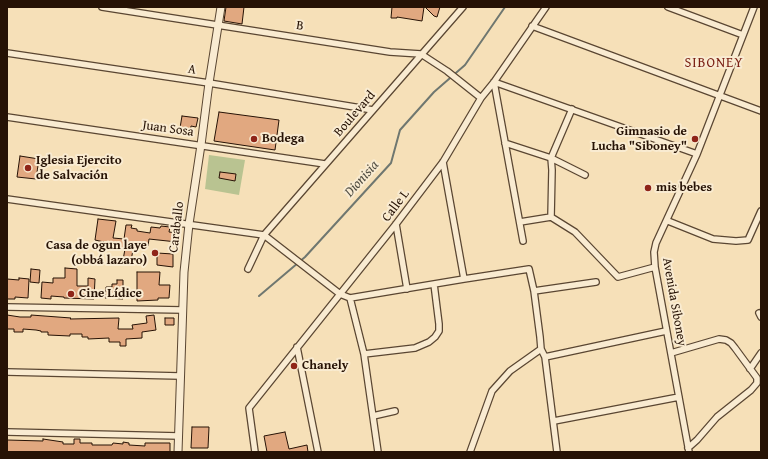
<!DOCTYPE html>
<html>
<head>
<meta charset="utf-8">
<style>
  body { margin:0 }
  #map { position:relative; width:768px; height:459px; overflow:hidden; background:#f6e0b8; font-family:"Gentium Book Plus",serif }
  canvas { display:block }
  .frame { position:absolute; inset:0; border:8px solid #261205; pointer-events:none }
</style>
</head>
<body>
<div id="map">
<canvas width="768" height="459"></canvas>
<div class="frame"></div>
</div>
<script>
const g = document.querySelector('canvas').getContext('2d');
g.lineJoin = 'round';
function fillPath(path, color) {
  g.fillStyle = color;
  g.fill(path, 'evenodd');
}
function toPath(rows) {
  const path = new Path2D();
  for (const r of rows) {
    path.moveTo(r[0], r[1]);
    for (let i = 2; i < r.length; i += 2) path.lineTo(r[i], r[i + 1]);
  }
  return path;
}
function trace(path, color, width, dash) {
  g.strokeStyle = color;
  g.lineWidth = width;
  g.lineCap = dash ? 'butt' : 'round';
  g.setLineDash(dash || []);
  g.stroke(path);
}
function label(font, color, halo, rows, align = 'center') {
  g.font = font + ' "Gentium Book Plus",serif';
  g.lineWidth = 4;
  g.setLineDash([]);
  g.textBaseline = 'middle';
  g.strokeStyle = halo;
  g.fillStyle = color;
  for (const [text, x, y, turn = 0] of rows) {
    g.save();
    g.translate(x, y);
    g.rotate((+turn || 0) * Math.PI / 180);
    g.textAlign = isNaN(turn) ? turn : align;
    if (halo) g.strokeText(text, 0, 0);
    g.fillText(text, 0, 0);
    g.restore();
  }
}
fillPath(toPath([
  [209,155,245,160,239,195,205,189]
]), '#b9c391');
trace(toPath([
  [259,296,305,257,391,163,400,130,434,92,465,65,505,7]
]), '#6f7770', 2);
const building = toPath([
  [226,7,244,7,242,24,224,21,226,7],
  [392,7,424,7,422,21,397,17,397,18,391,18,392,7],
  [425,7,440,7,437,17,434,16,425,7],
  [219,112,279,120,275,150,214,141,219,112],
  [182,116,198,118,196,127,191,126,190,135,179,134,182,116],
  [20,156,39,159,36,179,17,177,20,156],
  [220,172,236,174,235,181,219,178,220,172],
  [98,219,116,221,113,238,124,239,126,225,132,225,131,228,137,229,137,231,150,233,151,227,160,228,161,226,170,227,169,232,178,233,177,242,149,239,148,246,134,244,131,261,123,260,125,249,112,247,113,244,95,240,98,219],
  [157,253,173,254,173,267,157,265,157,253],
  [65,268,77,269,77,286,88,286,88,278,95,279,94,299,64,298,64,297,51,296,51,299,41,298,42,282,53,283,53,278,65,278,65,268],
  [31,269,40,270,39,283,30,282,31,269],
  [137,272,160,272,159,285,170,285,169,298,158,298,158,300,137,301,137,272],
  [19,278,29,279,28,298,15,297,15,299,7,299,7,279,19,280,19,278],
  [117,280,123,280,123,299,105,298,106,287,112,287,112,284,117,284,117,280],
  [7,315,20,317,31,317,31,315,71,318,70,319,119,318,118,329,133,329,132,325,147,323,146,316,154,315,156,330,142,332,142,338,126,339,126,346,120,346,120,342,109,342,109,338,88,339,88,337,82,337,82,334,70,334,70,336,48,335,48,332,41,332,41,331,36,330,23,329,23,332,14,332,14,329,7,329,7,315],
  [165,318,174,318,174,325,165,325,165,318],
  [192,427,209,427,208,448,191,448,192,427],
  [285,432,289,449,307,445,308,452,267,452,264,436,285,432],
  [43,439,63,442,63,444,74,444,74,439,80,439,80,443,92,443,92,445,112,445,113,443,123,444,123,442,129,443,129,445,145,446,145,443,170,443,170,452,7,452,7,440,43,441,43,439]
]);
fillPath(building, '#e1a880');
trace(building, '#261205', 1);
const minor = toPath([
  [102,7,390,52,421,54,447,71,481,98],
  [668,7,743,35],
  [532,26,761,111],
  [7,53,209,83,373,110],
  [7,117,325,164],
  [505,143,551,158,585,175],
  [443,162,464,279],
  [7,199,264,235,340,294,350,298,364,354,378,452],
  [551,217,552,170,551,158,572,109],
  [668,221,713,239,736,241,748,240,761,211],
  [520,222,551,217,575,232,618,277,655,267],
  [396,224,407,289],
  [523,241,494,82,697,154],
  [248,269,264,235,463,7],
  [534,291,596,282],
  [350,298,464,279,529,269,534,291,540,337,541,349,545,357,557,452],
  [7,307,183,310],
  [759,313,761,317],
  [297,347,318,452],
  [671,353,719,339,726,340,731,343,735,348,757,378,757,383,751,390,717,417,697,440,688,448],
  [364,354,415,348,429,342,435,337,439,331,439,324,434,284],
  [545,357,666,331],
  [750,369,761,353],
  [7,372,180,376],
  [373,416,395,411],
  [554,421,679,397],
  [7,432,179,436],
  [255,452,249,408,396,224,443,162,481,98,494,82,546,7],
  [470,452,492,391,510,371,541,349],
  [689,452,655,267,654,252,656,243,697,154,754,7]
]);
const tertiary = toPath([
  [178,452,184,272,189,224,201,145,209,83,221,7]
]);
trace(minor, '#5a4632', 8);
trace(tertiary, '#5a4632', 9);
trace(minor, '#f9ebd1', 5.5);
trace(tertiary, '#f9ebd1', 7);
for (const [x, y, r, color] of [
  [254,139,4,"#8f2418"],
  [695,139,4,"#8f2418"],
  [28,168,4,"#8f2418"],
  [648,188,4,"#8f2418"],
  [155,253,4,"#8f2418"],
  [71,294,4,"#8f2418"],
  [294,366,4,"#8f2418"]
]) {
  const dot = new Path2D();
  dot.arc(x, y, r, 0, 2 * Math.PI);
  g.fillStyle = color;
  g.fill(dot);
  trace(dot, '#f9ebd1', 1.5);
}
label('13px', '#261205', '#f9ebd1', [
  ["B",300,26,9],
  ["A",192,70,9],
  ["Boulevard",355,114,-49],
  ["Juan Sosa",168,129,8],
  ["Calle L",396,206,-53],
  ["Caraballo",177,227,-83],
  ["Avenida Siboney",674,302,80]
]);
label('bold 13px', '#261205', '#f9ebd1', [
  ["Gimnasio de",687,132,"right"],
  ["Lucha \"Siboney\"",687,147,"right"],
  ["Bodega",262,139],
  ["Iglesia Ejercito",36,161],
  ["de Salvación",36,176],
  ["mis bebes",656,188],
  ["Casa de ogun laye",147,246,"right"],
  ["(obbá lazaro)",147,261,"right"],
  ["Cine Lídice",79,294],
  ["Chanely",302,366]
], 'left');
g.letterSpacing = '1px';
label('14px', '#7a1f14', '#f9ebd1', [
  ["SIBONEY",714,63]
]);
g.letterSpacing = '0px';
label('italic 14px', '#504d43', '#f9ebd1', [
  ["Dionisia",362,179,-48]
]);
</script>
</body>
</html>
